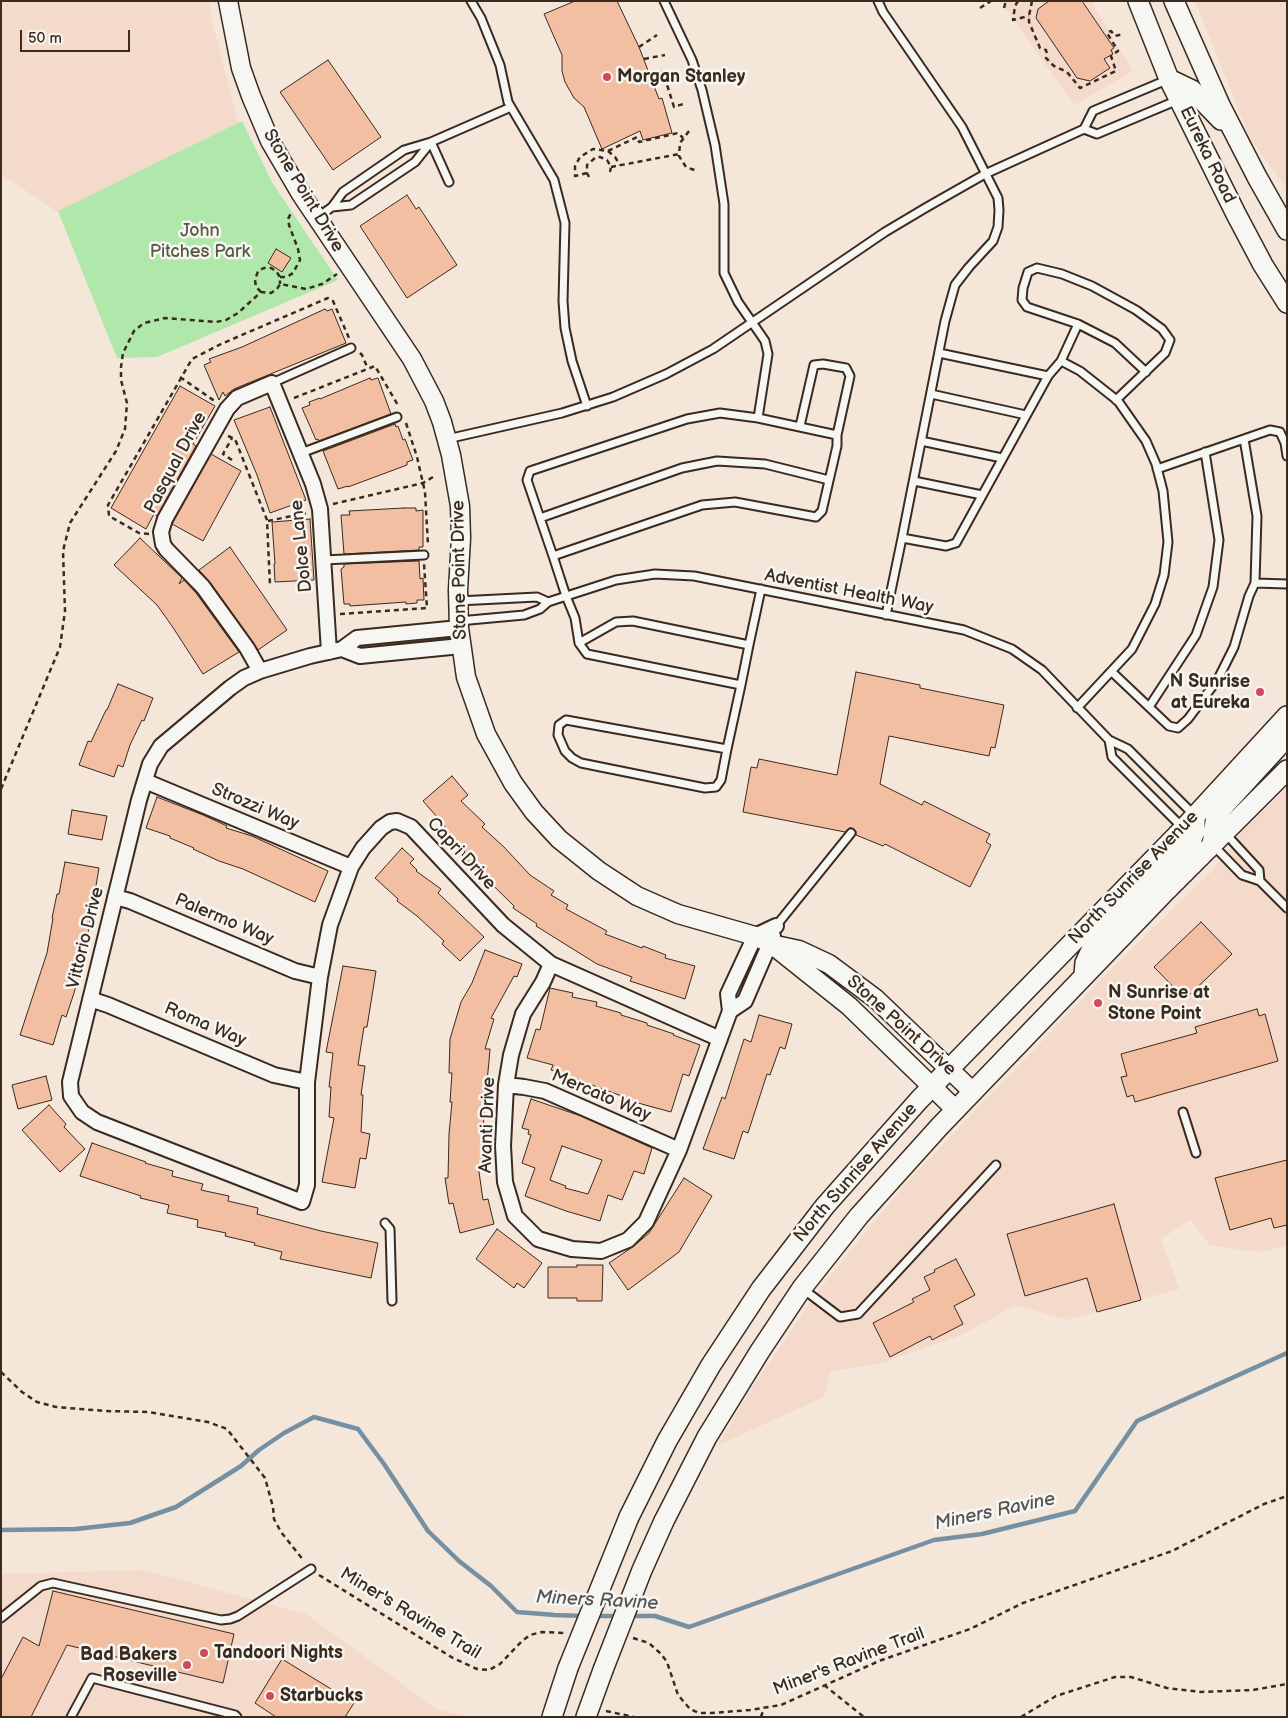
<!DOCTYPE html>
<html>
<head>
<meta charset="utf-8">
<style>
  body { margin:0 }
  #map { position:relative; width:1288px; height:1718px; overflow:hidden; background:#f5e6da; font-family:"Balsamiq Sans",sans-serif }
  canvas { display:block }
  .frame { position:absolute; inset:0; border:2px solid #3b2a1e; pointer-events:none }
  .scale { position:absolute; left:20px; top:30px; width:110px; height:22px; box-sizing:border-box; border:2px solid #3b2a1e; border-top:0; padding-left:6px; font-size:15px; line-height:18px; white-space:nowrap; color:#3b2a1e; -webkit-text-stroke:4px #f6f6f2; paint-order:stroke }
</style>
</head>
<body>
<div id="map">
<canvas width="1288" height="1718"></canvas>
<div class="frame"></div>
<div class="scale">50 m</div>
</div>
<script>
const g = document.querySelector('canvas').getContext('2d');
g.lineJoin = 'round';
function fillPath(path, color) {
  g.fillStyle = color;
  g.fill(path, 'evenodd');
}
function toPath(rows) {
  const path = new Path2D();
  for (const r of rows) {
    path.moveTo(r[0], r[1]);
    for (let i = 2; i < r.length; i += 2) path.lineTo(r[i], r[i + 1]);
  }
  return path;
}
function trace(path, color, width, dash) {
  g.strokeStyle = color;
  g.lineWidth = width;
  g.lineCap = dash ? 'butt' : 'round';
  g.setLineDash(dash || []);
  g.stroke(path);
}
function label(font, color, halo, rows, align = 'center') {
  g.font = font + ' "Balsamiq Sans",sans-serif';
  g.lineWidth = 5;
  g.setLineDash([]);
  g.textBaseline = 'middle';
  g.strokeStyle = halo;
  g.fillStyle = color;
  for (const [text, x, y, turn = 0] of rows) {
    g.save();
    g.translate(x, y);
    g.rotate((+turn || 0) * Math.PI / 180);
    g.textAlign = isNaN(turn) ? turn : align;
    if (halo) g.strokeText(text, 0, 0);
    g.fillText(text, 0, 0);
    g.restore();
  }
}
fillPath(toPath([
  [1,1,209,1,212,22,230,90,238,123,59,213,1,174],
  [1001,1,1091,1,1133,71,1074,105],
  [1195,1,1287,1,1287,189,1250,138],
  [1287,789,1287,1246,1258,1252,1210,1245,1190,1220,1161,1239,1179,1289,1067,1320,1015,1305,964,1334,882,1363,830,1371,824,1397,718,1445,755,1383,821,1287,907,1182,1108,972,1212,871,1242,830],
  [143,1570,306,1614,438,1710,472,1717,1,1717,1,1574]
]), '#f4daca');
fillPath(toPath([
  [242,121,273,184,338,280,157,357,117,358,58,211]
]), '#b0e7aa');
trace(toPath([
  [1,1530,76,1529,130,1523,176,1507,241,1466,259,1450,284,1433,314,1417,358,1429,384,1464,428,1531,459,1561,491,1586,517,1612,555,1615,583,1616],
  [593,1616,618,1616],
  [628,1616,655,1616,689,1627,934,1540,982,1534,1075,1511,1137,1421,1287,1353]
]), '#758fa3', 4.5);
const building = toPath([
  [575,1,617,1,639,47,659,99,662,98,672,133,643,140,640,131,602,149,584,107,574,98,565,82,562,71,562,55,544,14,575,1],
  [1049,1,1082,1,1114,48,1111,50,1113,54,1104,59,1110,68,1090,81,1077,78,1036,18,1038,9,1049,1],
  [328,60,381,137,333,170,280,92,328,60],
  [407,195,416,209,419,207,457,265,407,298,360,226,407,195],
  [276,249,291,258,282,272,268,263,276,249],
  [325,309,327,311,332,309,346,343,234,389,225,396,223,392,219,400,204,365,211,362,209,359,242,347,325,309],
  [370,378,371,380,378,378,391,414,319,441,318,439,316,440,302,408,310,405,309,402,320,398,320,399,370,378],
  [180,386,215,406,193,444,196,446,157,516,154,514,146,529,111,508,180,386],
  [270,407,306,500,270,513,257,475,234,420,270,407],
  [395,424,396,427,398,426,403,440,405,439,413,460,407,462,407,465,348,487,348,486,338,489,323,451,395,424],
  [211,454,241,471,203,541,172,524,211,454],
  [404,508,416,508,416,511,423,510,423,547,419,547,419,550,344,554,341,515,350,515,349,511,404,508],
  [310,519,314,580,275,582,274,564,275,564,272,522,310,519],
  [140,538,182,578,179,584,184,580,196,593,239,652,203,674,172,626,157,605,114,565,140,538],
  [230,547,287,630,258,650,210,582,199,570,230,547],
  [419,561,420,579,423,578,424,600,417,600,417,603,406,604,406,602,350,606,350,604,344,604,341,569,344,567,344,564,419,561],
  [856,672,920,685,920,688,1004,705,995,748,991,747,989,756,889,736,880,784,922,805,924,801,990,834,986,842,991,845,970,887,885,844,883,846,856,835,856,831,852,828,849,828,845,832,743,812,751,767,757,768,759,759,837,775,856,672],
  [118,684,153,698,144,721,142,720,130,745,123,767,118,765,114,777,79,765,88,741,91,742,106,710,107,710,118,684],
  [452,776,468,795,461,801,485,824,482,827,504,847,530,875,554,891,551,895,568,905,566,909,607,931,605,934,642,948,643,946,666,955,665,958,695,966,685,999,630,981,632,977,597,964,536,926,537,924,513,908,514,906,462,855,465,852,442,830,445,826,423,801,452,776],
  [157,797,203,815,227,826,226,828,252,836,328,871,315,902,243,869,219,861,193,849,194,848,170,838,170,836,146,828,157,797],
  [72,810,107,816,102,840,68,834,72,810],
  [402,848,414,859,410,863,417,870,416,871,441,889,438,893,484,937,460,961,442,944,444,941,417,916,397,901,398,899,375,878,402,848],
  [65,862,99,868,84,956,74,993,66,1017,62,1015,53,1045,20,1035,47,953,53,918,52,918,57,894,59,894,65,862],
  [1201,922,1232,954,1185,999,1154,967,1201,922],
  [485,950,522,964,517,977,514,976,491,1018,494,1019,485,1049,490,1049,489,1061,484,1112,482,1165,478,1165,483,1200,488,1199,494,1224,460,1233,453,1203,449,1204,445,1178,448,1178,449,1134,452,1102,450,1102,452,1073,449,1073,450,1039,461,1002,472,983,485,950],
  [343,966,376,971,367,1027,364,1027,358,1065,365,1066,361,1095,363,1095,361,1132,370,1134,366,1159,360,1158,355,1188,322,1182,334,1118,329,1117,331,1087,329,1087,333,1053,326,1052,343,966],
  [550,988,573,993,572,997,597,1002,596,1006,621,1013,621,1015,647,1023,647,1025,674,1034,673,1035,700,1045,689,1076,683,1074,671,1112,627,1100,627,1098,551,1070,553,1065,527,1058,536,1029,540,1030,550,988],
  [1257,1009,1259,1016,1265,1014,1278,1061,1135,1102,1133,1095,1127,1097,1121,1077,1127,1076,1121,1054,1197,1033,1195,1027,1257,1009],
  [759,1015,792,1024,785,1049,780,1047,770,1075,767,1074,748,1133,743,1131,734,1159,703,1149,722,1097,725,1099,744,1039,751,1042,759,1015],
  [46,1076,52,1100,18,1109,12,1085,46,1076],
  [531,1099,581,1116,652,1148,644,1174,634,1171,622,1200,608,1195,600,1221,566,1211,525,1196,535,1168,522,1163,531,1135,528,1134,529,1130,522,1128,531,1099],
  [562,1146,602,1160,588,1194,565,1188,566,1186,550,1180,562,1146],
  [49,1105,66,1124,64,1127,85,1149,60,1172,22,1130,49,1105],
  [92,1143,146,1162,145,1163,173,1171,172,1176,203,1184,201,1190,229,1196,228,1201,258,1208,257,1214,321,1231,378,1243,371,1278,280,1259,282,1252,254,1245,255,1243,225,1236,226,1233,197,1227,198,1220,167,1213,169,1205,140,1198,141,1196,80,1176,92,1143],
  [1287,1160,1287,1225,1274,1228,1271,1218,1230,1230,1215,1178,1287,1160],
  [684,1178,712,1196,679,1252,628,1290,609,1263,634,1246,649,1233,684,1178],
  [1114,1204,1141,1300,1097,1312,1087,1278,1025,1296,1007,1234,1114,1204],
  [497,1229,542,1263,524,1288,517,1283,514,1288,476,1259,497,1229],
  [956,1259,975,1295,954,1306,963,1324,932,1340,930,1336,890,1357,873,1323,914,1302,912,1299,930,1290,924,1277,935,1272,934,1270,956,1259],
  [577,1265,603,1265,602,1301,577,1301,577,1298,548,1298,548,1267,577,1267,577,1265],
  [53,1591,234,1634,223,1683,67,1645,31,1717,1,1717,1,1679,23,1637,39,1646,53,1591],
  [282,1659,354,1703,345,1717,276,1717,255,1703,282,1659]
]);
fillPath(building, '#f2bfa3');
trace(building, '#3b2a1e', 1);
const service = toPath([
  [471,1,481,18,500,65,508,102,554,180,565,223,563,301,565,328,572,361,587,406],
  [664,1,692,60,702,90,715,145,724,204,724,273,738,302,765,341,768,354,758,418],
  [878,1,883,12,962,127,998,198,999,210,998,227,993,241,969,267,955,285,945,321,902,538],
  [1084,129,1097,134,1178,100],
  [431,142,449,182],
  [332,207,351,205,415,162,431,142],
  [318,217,332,207,343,192,404,150,431,142,511,107],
  [1078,324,1115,343,1146,372],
  [939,353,1048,376],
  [1061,361,1078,324,1027,307,1022,300,1023,288,1028,272,1037,268,1062,274,1092,286,1136,310,1162,329,1170,340,1165,353,1116,400],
  [272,383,351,348],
  [931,394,1026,415],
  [800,426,814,365,823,364,846,368,850,376,837,435],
  [447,439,562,413,613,397,666,374,713,349,885,232,927,207,985,174,1084,129,1093,111,1169,79],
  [1244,439,1257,516,1255,583],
  [921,441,1002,458],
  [301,453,397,417],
  [1157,469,1270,430,1280,432,1285,443,1287,456],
  [914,481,982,495],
  [540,518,682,468,717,461,765,464,829,480],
  [553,556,702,505,735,502,816,517,822,511,837,446,837,435,758,418,720,413,687,419,530,471,527,480,553,556,566,596,575,618,579,643,587,654,741,685],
  [324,560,424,555],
  [458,601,537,597,548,602,540,609,524,615,459,621],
  [548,602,616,580,655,574,694,576,964,630,1012,649,1042,670,1109,740],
  [886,615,902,538,946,546,956,543,1048,376,1061,361,1080,371,1118,401,1146,441,1156,464,1163,491,1168,542,1164,575,1155,604,1132,649,1077,708],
  [579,643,616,622,633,621,749,645],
  [1112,672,1169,726,1178,728,1188,719,1218,679,1234,647,1249,596,1255,583,1287,584],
  [1149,707,1196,635,1213,587,1219,540,1205,452],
  [727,749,566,720,559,725,558,735,565,751,572,758,581,763,705,788,716,787,721,780,727,749,741,685,749,645,761,589],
  [1182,827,1112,757,1109,740,1128,749,1195,816],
  [1225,833,1259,870,1260,881],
  [1213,845,1242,875,1260,881,1287,908],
  [776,926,851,833],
  [1183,1112,1196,1153],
  [385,1223,390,1229,392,1301],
  [803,1289,840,1317,858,1314,996,1165],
  [1,1618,41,1586,53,1583,221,1620,230,1619,238,1616,311,1569],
  [71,1717,92,1678,235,1715,237,1717]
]);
const minor = toPath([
  [459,628,357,638,342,649,310,656,260,671,244,678,230,688,161,746,150,764,139,800,70,1082,71,1096,82,1112,97,1122,302,1202,307,1185,307,1082,320,977,330,925,351,867,363,848,381,828,390,822,397,821,411,827,503,925,551,964,720,1039],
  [342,649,360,656,461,646],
  [260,671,247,648,203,587,166,549,163,544,161,532,165,519,227,409,237,398,272,383,313,484,320,509,329,652],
  [145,781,351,867],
  [115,897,130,901,295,971,320,977],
  [551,964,543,982,523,1014,511,1055,506,1085,503,1146,505,1182,515,1216,538,1239,572,1249,601,1251,628,1240,646,1222,679,1150,730,1011,728,994,755,936,776,926],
  [90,999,108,1005,274,1075,307,1082],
  [730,1011,745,1001,773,936],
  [506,1085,524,1087,545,1091,679,1150]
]);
const tertiary = toPath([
  [228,1,241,68,251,96,270,141,301,194,412,359,434,401,442,422,451,455,460,506,461,538,458,590,459,628,466,677,486,734,513,783,534,812,559,839,599,871,637,896,678,914,755,936,771,944,799,950,829,964,876,999,973,1092],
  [775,947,849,1006,956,1110]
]);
const secondary = toPath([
  [1138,1,1169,79,1236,214,1263,265,1287,303],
  [1174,1,1220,105,1257,177,1287,230],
  [1169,79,1192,90,1221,120],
  [1212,845,1215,822,1221,809,1287,737],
  [1084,975,1085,963,1093,946,1191,842,1195,831,1195,816],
  [629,1517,667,1441,711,1365,761,1289,825,1206,919,1100,1184,828,1287,716],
  [664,1521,707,1437,760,1351,802,1288,859,1216,940,1126,1165,892,1287,770],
  [552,1717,568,1668],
  [586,1717,603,1670]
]);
trace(service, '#3b2a1e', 11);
trace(minor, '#3b2a1e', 18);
trace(tertiary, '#3b2a1e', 21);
trace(secondary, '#3b2a1e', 22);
trace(toPath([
  [1018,1,1015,6,1013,20,1029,16],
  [1032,1,1029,16,1029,22,1040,48,1046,50,1047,54,1046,58,1054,66,1067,72,1080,88,1116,71,1111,56,1118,51,1107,33,1111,31,1115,36,1123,34],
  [980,8,991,1],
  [1004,8,1006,1],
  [639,47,657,35],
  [644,59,665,55],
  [650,73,663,72,674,107,683,104],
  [689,131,680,143,679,156,686,167,697,171],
  [608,151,637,137,639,142,678,133,683,138],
  [611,167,679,154],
  [587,173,575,176,575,166,580,157,593,149,608,151,615,157,620,165],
  [589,177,587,173,587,165,596,157,600,157,607,160,611,167,610,172],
  [280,277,287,277,293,273,300,260,298,249,289,225,288,219,291,213],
  [261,292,256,287,255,280,258,271,264,268,271,268,276,271,280,277,280,284],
  [360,353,362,355,368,369],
  [180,377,216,402],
  [294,398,375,366,399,407],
  [406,423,417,457,425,492,428,545],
  [228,436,235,439,267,520,270,585],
  [232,460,223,454,232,438],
  [333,504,423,483,433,477],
  [268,521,306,513],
  [149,534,139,533,109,516,108,505,192,359,221,344,328,298,333,301,349,338],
  [340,614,427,608,424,564],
  [1,789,60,647,65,611,63,551,70,523,116,451,125,429,127,403,121,380,121,367,123,353,134,331,144,323,165,318,216,322,226,320,238,313,261,292,271,293,277,289,280,284,306,289,322,284,337,274],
  [1,1372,22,1392,37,1402,56,1407,105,1411,148,1412,208,1422,227,1429,265,1478,273,1507,274,1519,281,1532,304,1561],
  [319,1575,453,1658,477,1669,489,1670,500,1664,522,1641,530,1635,542,1632,565,1633],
  [633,1638,649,1643,661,1654,667,1662,678,1695,690,1709,699,1713,711,1713,750,1710,781,1705,879,1661,970,1629,1023,1603,1172,1551,1264,1504,1287,1496],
  [824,1685,864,1717],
  [606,1711,634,1717],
  [761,1717,764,1708],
  [1021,1717,1056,1696,1115,1677,1131,1677,1167,1688,1201,1692,1253,1690,1287,1684]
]), '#3b2a1e', 2.5, [5, 4]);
trace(service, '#f6f6f2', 7);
trace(minor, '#f6f6f2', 14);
trace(tertiary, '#f6f6f2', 18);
trace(secondary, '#f6f6f2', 19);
const secondaryBridge = toPath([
  [568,1668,629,1517],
  [603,1670,642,1570,664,1521]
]);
trace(secondaryBridge, '#3b2a1e', 22, []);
trace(secondaryBridge, '#f6f6f2', 19);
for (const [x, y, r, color] of [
  [607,77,5,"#d1495b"],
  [1260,692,5,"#d1495b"],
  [1098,1003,5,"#d1495b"],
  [204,1653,5,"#d1495b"],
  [187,1665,5,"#d1495b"],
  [270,1696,5,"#d1495b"]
]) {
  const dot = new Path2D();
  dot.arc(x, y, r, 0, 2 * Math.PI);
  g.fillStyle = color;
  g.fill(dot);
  trace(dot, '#f6f6f2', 2);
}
label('bold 18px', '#3b2a1e', '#f6f6f2', [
  ["Morgan Stanley",617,77],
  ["N Sunrise",1250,682,"right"],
  ["at Eureka",1250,703,"right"],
  ["N Sunrise at",1108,993],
  ["Stone Point",1108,1014],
  ["Tandoori Nights",214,1653],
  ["Bad Bakers",177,1655,"right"],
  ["Roseville",177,1676,"right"],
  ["Starbucks",280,1696]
], 'left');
label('18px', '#3b2a1e', '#f6f6f2', [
  ["Eureka Road",1207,155,64],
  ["Stone Point Drive",303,191,59],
  ["Pasqual Drive",176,463,-62],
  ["Dolce Lane",302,546,-96],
  ["Stone Point Drive",460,570,-91],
  ["Adventist Health Way",849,592,11],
  ["Strozzi Way",255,807,23],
  ["Capri Drive",461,854,47],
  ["North Sunrise Avenue",1134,878,-46],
  ["Palermo Way",224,920,23],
  ["Vittorio Drive",86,938,-76],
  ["Roma Way",205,1025,23],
  ["Stone Point Drive",901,1026,42],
  ["Mercato Way",601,1096,23],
  ["Avanti Drive",488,1125,-88],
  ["North Sunrise Avenue",856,1173,-49],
  ["Miner's Ravine Trail",410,1614,31],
  ["Miner's Ravine Trail",849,1662,-21]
]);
label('18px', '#585941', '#f6f6f2', [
  ["John",200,231],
  ["Pitches Park",200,252]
]);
label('italic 19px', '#535455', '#f6f6f2', [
  ["Miners Ravine",995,1512,-12],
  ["Miners Ravine",597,1601,3]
]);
</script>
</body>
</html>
